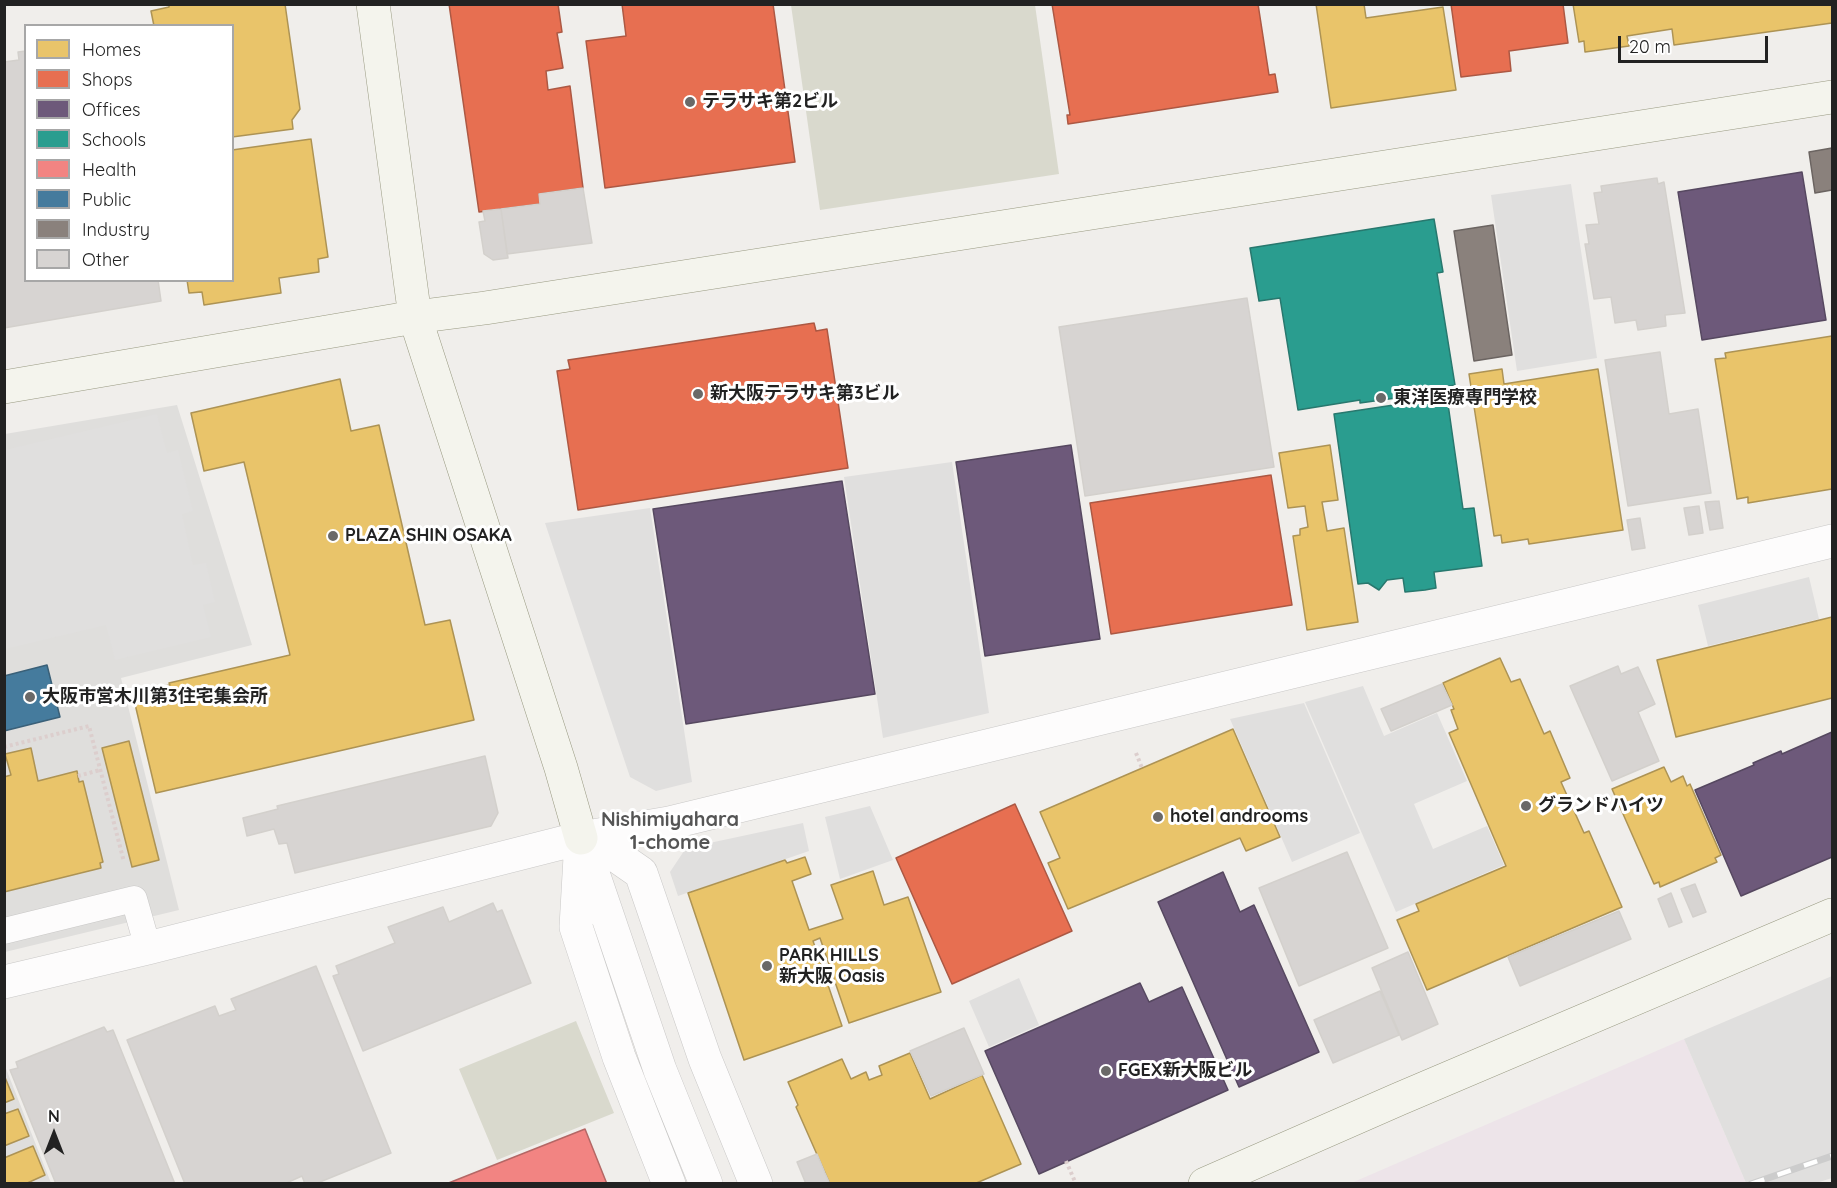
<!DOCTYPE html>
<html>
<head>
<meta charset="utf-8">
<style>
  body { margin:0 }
  #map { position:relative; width:1837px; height:1188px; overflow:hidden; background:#f0eeeb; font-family:Quicksand,sans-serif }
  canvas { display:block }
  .frame { position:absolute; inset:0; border:6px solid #222; pointer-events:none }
  .legend { position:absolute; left:24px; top:24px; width:210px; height:258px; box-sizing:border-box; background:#fff; border:2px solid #a7a7a7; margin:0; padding:8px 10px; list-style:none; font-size:18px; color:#222 }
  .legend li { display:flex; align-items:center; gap:12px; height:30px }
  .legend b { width:30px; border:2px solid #a7a7a7 }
  .north { position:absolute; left:24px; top:1104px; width:60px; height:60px; -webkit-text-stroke:4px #fff; paint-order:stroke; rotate:0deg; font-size:16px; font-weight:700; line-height:24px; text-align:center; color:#222 }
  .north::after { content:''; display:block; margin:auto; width:21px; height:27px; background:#222; clip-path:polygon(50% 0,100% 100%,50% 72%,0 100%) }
  .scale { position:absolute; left:1618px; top:36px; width:150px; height:27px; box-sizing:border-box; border:3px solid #222; border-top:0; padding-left:8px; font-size:18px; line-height:21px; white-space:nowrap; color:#222; -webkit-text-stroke:4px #fff; paint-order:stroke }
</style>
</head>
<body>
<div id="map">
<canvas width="1837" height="1188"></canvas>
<div class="frame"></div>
<ul class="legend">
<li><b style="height:16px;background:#e9c46a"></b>Homes</li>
<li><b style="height:16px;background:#e76f51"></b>Shops</li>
<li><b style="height:16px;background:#6d597a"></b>Offices</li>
<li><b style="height:16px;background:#2a9d8f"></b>Schools</li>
<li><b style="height:16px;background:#f28482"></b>Health</li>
<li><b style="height:16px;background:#457b9d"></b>Public</li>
<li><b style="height:16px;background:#8a817c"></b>Industry</li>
<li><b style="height:16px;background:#d7d4d2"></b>Other</li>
</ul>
<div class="north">N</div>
<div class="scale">20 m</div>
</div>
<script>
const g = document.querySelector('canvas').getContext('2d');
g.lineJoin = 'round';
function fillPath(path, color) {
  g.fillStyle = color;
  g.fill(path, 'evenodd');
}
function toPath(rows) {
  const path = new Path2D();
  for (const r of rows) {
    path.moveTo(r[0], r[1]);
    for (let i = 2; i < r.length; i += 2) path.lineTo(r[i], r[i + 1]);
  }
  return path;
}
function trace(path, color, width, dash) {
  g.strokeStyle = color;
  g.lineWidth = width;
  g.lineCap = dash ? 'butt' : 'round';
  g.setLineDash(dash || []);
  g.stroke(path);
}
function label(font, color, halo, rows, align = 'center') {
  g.font = font + ' Quicksand,"Noto Sans JP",sans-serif';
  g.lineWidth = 6;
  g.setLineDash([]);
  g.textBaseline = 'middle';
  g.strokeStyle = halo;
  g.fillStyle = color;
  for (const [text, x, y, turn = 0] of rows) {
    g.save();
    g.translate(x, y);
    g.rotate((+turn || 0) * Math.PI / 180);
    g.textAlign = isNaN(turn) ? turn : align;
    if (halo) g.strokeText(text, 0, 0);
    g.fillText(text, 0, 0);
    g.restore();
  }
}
fillPath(toPath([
  [177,405,252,645,121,678,179,910,5,952,5,434],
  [5,1066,51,1183,5,1183]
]), '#dfdedc');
fillPath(toPath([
  [1684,1039,1746,1183,1349,1184]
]), '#ede4e9');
fillPath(toPath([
  [791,5,1035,5,1059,174,820,210],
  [576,1021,614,1113,497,1160,459,1069]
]), '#d9d9cd');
fillPath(toPath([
  [1571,184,1597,358,1517,371,1491,195],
  [157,414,167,453,178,450,193,511,182,514,193,565,206,563,215,602,203,605,211,637,115,660,106,625,5,649,5,450],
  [952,462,989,713,883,738,844,477],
  [650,508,692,782,656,791,630,777,545,523],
  [1809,577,1819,619,1708,646,1698,605],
  [1363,686,1384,736,1437,713,1467,781,1414,804,1433,849,1487,826,1504,865,1396,912,1305,702],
  [1304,703,1360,833,1292,862,1230,719],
  [870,806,893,860,840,879,825,817],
  [803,823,809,851,678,896,670,872,686,848],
  [1832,976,1832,1178,1816,1183,1746,1183,1684,1039],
  [1019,978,1039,1025,989,1047,969,1001]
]), '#e0dfde');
const homes = toPath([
  [169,4,285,4,300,109,292,120,293,129,232,137,232,26,154,26,151,11,169,7,169,4],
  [1316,4,1364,4,1366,18,1443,7,1456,90,1331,108,1316,4],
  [1573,4,1832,4,1832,23,1674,45,1672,29,1627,36,1629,46,1585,52,1584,41,1579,42,1573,4],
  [311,139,328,257,318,259,319,272,279,278,281,293,204,305,202,292,189,293,187,280,232,280,232,150,311,139],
  [1832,336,1832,489,1748,503,1748,497,1737,499,1715,359,1726,358,1725,353,1731,352,1832,336],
  [1502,369,1504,384,1598,369,1623,530,1529,544,1528,539,1502,543,1501,535,1494,536,1469,374,1502,369],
  [340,379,351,431,379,425,425,625,450,620,474,720,156,793,135,704,153,700,150,689,170,685,169,683,290,655,244,462,204,471,191,413,340,379],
  [1330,445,1338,500,1322,502,1327,531,1344,528,1358,622,1307,630,1293,536,1300,535,1300,529,1308,527,1305,506,1288,508,1279,453,1330,445],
  [1832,617,1832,698,1676,737,1657,660,1832,617],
  [1500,658,1511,682,1520,679,1544,734,1550,731,1570,778,1561,782,1584,833,1589,831,1622,907,1427,990,1397,920,1419,911,1416,904,1506,866,1449,733,1458,729,1451,710,1454,709,1443,683,1500,658],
  [1233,729,1280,837,1246,851,1240,838,1068,909,1048,863,1060,858,1040,812,1233,729],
  [129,741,159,860,132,867,102,748,129,741],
  [31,748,38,781,77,771,79,782,83,781,103,862,100,863,101,868,4,892,4,777,11,775,5,754,31,748],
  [1664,767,1671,782,1683,776,1687,786,1690,784,1721,855,1715,858,1717,862,1660,887,1659,882,1654,884,1612,789,1664,767],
  [805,857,811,874,792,881,809,930,843,919,831,885,873,871,884,905,908,897,941,992,849,1023,820,938,813,941,842,1026,744,1060,688,893,785,860,787,863,805,857],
  [910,1053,930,1099,982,1075,1021,1164,974,1184,830,1184,796,1107,798,1105,788,1082,842,1059,851,1079,866,1072,869,1080,882,1075,879,1066,910,1053],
  [4,1075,14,1099,4,1103,4,1075],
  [18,1109,29,1136,4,1146,4,1114,18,1109],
  [33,1146,45,1175,25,1184,4,1184,4,1158,33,1146]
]);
fillPath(homes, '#e9c46a');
trace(homes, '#ad9354', 1.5);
const shops = toPath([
  [449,4,558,4,562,32,557,33,563,68,546,71,548,90,570,86,583,188,539,194,540,204,479,212,449,4],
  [622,4,773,4,795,162,605,188,586,41,626,36,622,4],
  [1052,4,1258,4,1269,75,1275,74,1278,92,1068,124,1067,115,1070,115,1052,4],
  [1451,4,1563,4,1568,43,1509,51,1511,71,1461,77,1451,4],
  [814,323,816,331,827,329,848,468,578,510,557,371,570,369,568,360,814,323],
  [1271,475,1292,605,1111,634,1090,503,1271,475],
  [1015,804,1072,931,952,984,896,858,1015,804]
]);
fillPath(shops, '#e76f51');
trace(shops, '#ac5843', 1.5);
const offices = toPath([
  [1802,172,1826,320,1702,340,1678,192,1802,172],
  [1071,445,1100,639,985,656,956,462,1071,445],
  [842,481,875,694,686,724,653,509,842,481],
  [1832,732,1832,857,1741,896,1695,790,1754,765,1753,763,1781,751,1782,754,1832,732],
  [1223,872,1240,912,1254,905,1319,1052,1239,1087,1158,902,1223,872],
  [1140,983,1149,1002,1182,987,1228,1090,1039,1174,985,1051,1140,983]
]);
fillPath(offices, '#6d597a');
trace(offices, '#564860', 1.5);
const schools = toPath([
  [1434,219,1443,272,1437,273,1455,385,1402,393,1403,397,1360,403,1360,400,1298,410,1280,298,1259,301,1250,248,1434,219],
  [1447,397,1463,509,1474,508,1482,566,1434,572,1436,588,1425,590,1405,592,1403,578,1387,580,1379,590,1368,583,1358,584,1334,414,1447,397]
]);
fillPath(schools, '#2a9d8f');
trace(schools, '#28786e', 1.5);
const health = toPath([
  [585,1129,607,1184,446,1184,585,1129]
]);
fillPath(health, '#f28482');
trace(health, '#b46765', 1.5);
const public = toPath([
  [47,665,60,717,4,731,4,676,47,665]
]);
fillPath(public, '#457b9d');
trace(public, '#3a6078', 1.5);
const industry = toPath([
  [1832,148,1832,190,1815,193,1809,152,1832,148],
  [1493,225,1512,355,1474,361,1454,231,1493,225]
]);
fillPath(industry, '#8a817c');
trace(industry, '#6b6461', 1.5);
const building = toPath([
  [26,51,26,280,158,280,161,301,4,328,4,62,19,60,18,52,26,51],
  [1657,178,1658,184,1664,182,1685,313,1665,315,1666,326,1638,330,1636,320,1615,323,1611,297,1594,299,1585,244,1589,244,1586,225,1599,224,1594,193,1602,192,1601,186,1657,178],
  [583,188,592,243,507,254,501,209,540,204,539,194,583,188],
  [501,209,508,258,493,260,484,254,479,222,485,221,483,211,501,209],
  [1247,298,1274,467,1085,496,1059,327,1247,298],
  [1660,352,1669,414,1698,409,1711,493,1628,506,1605,360,1660,352],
  [1719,501,1723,528,1710,530,1705,502,1719,501],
  [1699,506,1703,533,1689,535,1684,508,1699,506],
  [1640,518,1645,548,1632,550,1627,520,1640,518],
  [1618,666,1621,674,1638,667,1655,704,1638,712,1659,761,1612,781,1570,686,1618,666],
  [1442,684,1452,705,1391,731,1381,709,1442,684],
  [485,756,498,813,491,826,295,873,287,843,279,844,274,829,247,836,243,818,278,809,277,806,485,756],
  [1347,852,1388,948,1299,986,1259,888,1347,852],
  [1695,884,1706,912,1693,917,1681,889,1695,884],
  [1671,893,1682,922,1669,927,1658,899,1671,893],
  [493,903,497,912,502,910,531,983,363,1051,333,976,339,974,336,966,395,943,388,927,443,907,449,922,493,903],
  [1619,911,1631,939,1520,986,1508,957,1619,911],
  [1408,952,1438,1024,1402,1040,1372,968,1408,952],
  [316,966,391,1153,315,1184,305,1184,302,1176,284,1184,185,1184,127,1040,215,1006,219,1016,236,1010,231,999,316,966],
  [1380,991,1399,1035,1333,1063,1314,1020,1380,991],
  [104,1027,107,1032,113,1030,175,1184,56,1184,10,1070,18,1068,16,1062,104,1027],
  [964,1028,984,1074,931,1096,910,1051,964,1028],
  [817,1154,825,1173,830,1184,806,1184,797,1162,817,1154]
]);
fillPath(building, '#d7d4d2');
trace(building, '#d3d0cc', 1.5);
const lane = toPath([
  [4,931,134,899,148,948]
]);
const street = toPath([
  [581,838,618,857,641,873,705,1059,756,1184],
  [581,838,660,1070,706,1184],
  [580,857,576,927,619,1057,669,1184],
  [4,982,148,948,581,838,669,823,1832,541]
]);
const secondary = toPath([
  [373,4,415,317,561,768,581,838],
  [4,387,415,317,485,308,1832,97],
  [1205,1184,1399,1099,1832,915]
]);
trace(lane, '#c9c8c7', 27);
trace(street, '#c9c8c7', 34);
trace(secondary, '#999a82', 34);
trace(toPath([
  [4,747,89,726,124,862],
  [1136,753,1142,768],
  [78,776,100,770],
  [1066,1161,1076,1184]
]), '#dccecd', 4, [3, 3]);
trace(lane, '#fdfcfc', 26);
trace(street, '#fdfcfc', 33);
trace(secondary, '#f4f4ed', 33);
const rail = toPath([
  [1751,1184,1832,1156]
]);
trace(rail, '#ccc', 7);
trace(rail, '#fff', 4.5, [14]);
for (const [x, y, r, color] of [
  [690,102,6,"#6a6968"],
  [698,394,6,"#6a6968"],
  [1381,398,6,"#6a6968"],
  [333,536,6,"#6a6968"],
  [30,697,6,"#6a6968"],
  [1526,806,6,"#6a6968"],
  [1158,817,6,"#6a6968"],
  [767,966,6,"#6a6968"],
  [1106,1071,6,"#6a6968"]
]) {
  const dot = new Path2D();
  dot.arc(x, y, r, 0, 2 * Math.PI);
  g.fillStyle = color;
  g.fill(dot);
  trace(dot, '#fff', 2);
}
label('bold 18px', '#222', '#fff', [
  ["テラサキ第2ビル",702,102],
  ["新大阪テラサキ第3ビル",710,394],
  ["東洋医療専門学校",1393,398],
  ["PLAZA SHIN OSAKA",345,536],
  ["大阪市営木川第3住宅集会所",42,697],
  ["グランドハイツ",1538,806],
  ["hotel androoms",1170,817],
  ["PARK HILLS",779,956],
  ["新大阪 Oasis",779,977],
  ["FGEX新大阪ビル",1118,1071]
], 'left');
label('bold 20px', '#555', '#fff', [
  ["Nishimiyahara",670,820],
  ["1-chome",670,843]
]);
</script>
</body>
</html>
